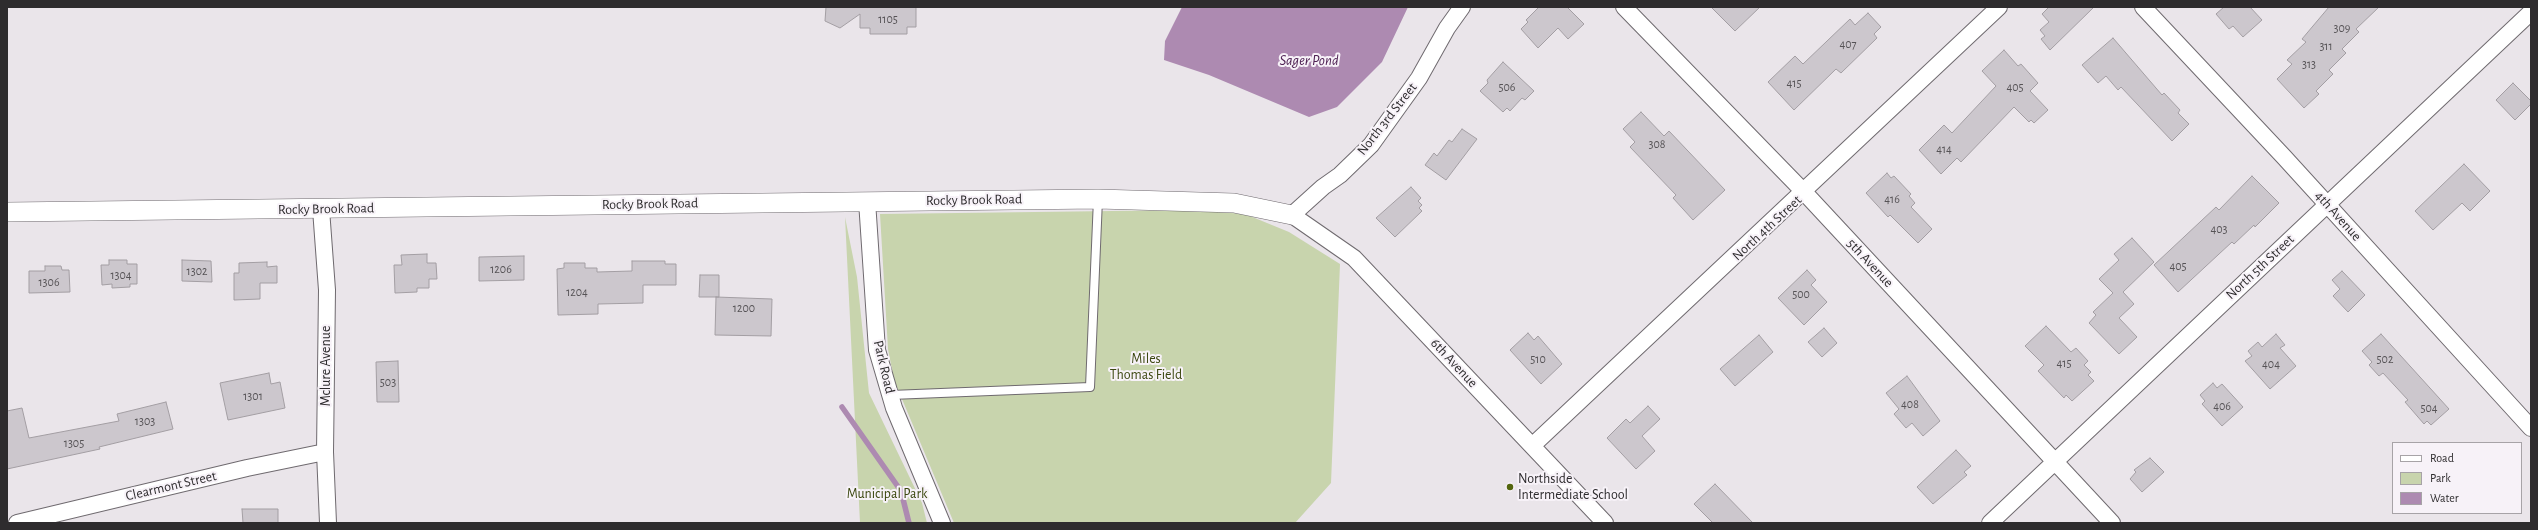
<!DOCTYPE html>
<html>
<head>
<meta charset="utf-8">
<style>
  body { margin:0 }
  #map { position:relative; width:2538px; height:530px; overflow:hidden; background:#eae5ea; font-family:"Alegreya Sans",sans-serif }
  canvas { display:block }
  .frame { position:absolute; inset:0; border:8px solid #2e2c2e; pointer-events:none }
  .legend { position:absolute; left:2392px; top:442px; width:130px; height:72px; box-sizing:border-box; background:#f7f2f8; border:1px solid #a7a3a7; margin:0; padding:5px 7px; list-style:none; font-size:12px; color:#2e2c2e }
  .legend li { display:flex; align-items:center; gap:8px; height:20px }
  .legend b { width:20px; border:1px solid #a7a3a7 }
</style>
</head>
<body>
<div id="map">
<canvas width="2538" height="530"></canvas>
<div class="frame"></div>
<ul class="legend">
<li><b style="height:5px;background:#fff"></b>Road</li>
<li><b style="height:11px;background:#c8d4ad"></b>Park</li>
<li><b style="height:11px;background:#ad8ab1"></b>Water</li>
</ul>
</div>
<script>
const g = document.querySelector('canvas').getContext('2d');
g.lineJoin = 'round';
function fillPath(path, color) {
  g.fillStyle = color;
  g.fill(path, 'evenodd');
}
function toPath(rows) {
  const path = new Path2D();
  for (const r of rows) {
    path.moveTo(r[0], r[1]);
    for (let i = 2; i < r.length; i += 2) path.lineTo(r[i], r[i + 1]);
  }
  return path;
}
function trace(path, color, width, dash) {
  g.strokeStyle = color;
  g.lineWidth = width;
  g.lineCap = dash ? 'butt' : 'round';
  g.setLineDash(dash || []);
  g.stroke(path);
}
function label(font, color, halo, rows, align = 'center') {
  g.font = font + ' "Alegreya Sans",sans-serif';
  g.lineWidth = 4;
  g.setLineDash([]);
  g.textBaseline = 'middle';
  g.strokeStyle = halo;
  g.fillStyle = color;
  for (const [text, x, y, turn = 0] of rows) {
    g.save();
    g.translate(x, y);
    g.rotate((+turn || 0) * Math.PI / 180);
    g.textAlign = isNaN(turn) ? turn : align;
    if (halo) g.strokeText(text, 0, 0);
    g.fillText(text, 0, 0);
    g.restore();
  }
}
fillPath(toPath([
  [1190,210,1245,214,1289,232,1340,264,1331,483,1295,523,954,523,894,380,888,349,880,214],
  [845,217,857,277,869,393,922,503,927,523,860,523]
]), '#c8d4ad');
fillPath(toPath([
  [1182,7,1408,7,1382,62,1337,107,1309,117,1209,75,1164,60,1165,41]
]), '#ad8ab1');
trace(toPath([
  [842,407,901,491,909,523]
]), '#ad8ab1', 5.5);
const building = toPath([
  [826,7,916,7,916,27,907,27,907,34,870,34,870,28,860,28,860,14,840,28,825,21,826,7],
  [1539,7,1567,7,1584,24,1568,39,1558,28,1538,48,1521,29,1528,22,1526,20,1539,7],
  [1711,7,1760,7,1735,31,1711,7],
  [2049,7,2094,7,2050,50,2041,39,2045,36,2040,30,2049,22,2042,14,2049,7],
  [2224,7,2250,7,2262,20,2243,37,2233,26,2229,29,2216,14,2224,7],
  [2329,7,2379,7,2356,29,2359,32,2342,49,2346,53,2329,70,2333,74,2316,91,2319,94,2304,108,2277,79,2292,64,2287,60,2306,42,2302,39,2329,7],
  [1868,13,1881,27,1874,34,1877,38,1841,73,1836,69,1794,110,1768,82,1795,56,1803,64,1850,19,1855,25,1868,13],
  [2113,38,2162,95,2164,93,2180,110,2178,113,2189,124,2172,141,2121,87,2118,90,2106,76,2098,83,2082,65,2113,38],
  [2004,50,2018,66,2021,64,2038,83,2030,91,2048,110,2034,123,2031,120,2029,122,2014,107,1961,162,1957,158,1941,174,1919,150,1944,125,1952,133,1996,86,1982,71,2004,50],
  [1503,62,1534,91,1525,100,1522,98,1510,111,1507,108,1503,112,1480,91,1488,83,1487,80,1503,62],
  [2513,83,2531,101,2531,104,2515,120,2496,100,2513,83],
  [1641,112,1664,136,1669,131,1725,190,1693,220,1673,198,1676,195,1630,147,1635,142,1623,129,1641,112],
  [1462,129,1477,139,1446,180,1425,165,1434,153,1437,156,1449,140,1452,142,1462,129],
  [2464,164,2490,191,2470,211,2462,203,2433,230,2415,211,2464,164],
  [1887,173,1891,178,1894,176,1911,194,1909,196,1915,203,1911,207,1932,229,1918,243,1890,215,1888,217,1866,193,1887,173],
  [2252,176,2279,203,2255,227,2254,225,2234,244,2232,242,2178,292,2154,265,2216,207,2219,210,2252,176],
  [1411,187,1421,198,1418,201,1422,205,1419,208,1422,211,1395,237,1376,218,1411,187],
  [2132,238,2154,262,2123,292,2134,304,2119,318,2137,337,2119,354,2089,323,2096,315,2093,312,2113,293,2099,279,2119,260,2114,254,2132,238],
  [427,254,427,263,436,263,437,279,429,279,429,288,417,288,417,292,395,293,394,265,402,265,401,255,427,254],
  [524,256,524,280,479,281,479,257,524,256],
  [109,260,127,260,127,264,137,264,137,284,130,284,130,287,112,288,112,284,102,285,101,265,109,265,109,260],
  [182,260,211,261,212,282,182,281,182,260],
  [632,261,665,261,665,264,676,264,676,285,643,285,643,303,598,304,598,314,558,315,557,269,564,268,564,263,585,263,585,268,597,268,597,272,632,271,632,261],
  [267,262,267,267,277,266,277,283,260,283,260,299,234,300,234,273,239,273,239,263,267,262],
  [45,266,61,266,62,270,69,270,70,292,29,293,29,271,45,271,45,266],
  [1807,270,1816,280,1811,285,1827,302,1804,325,1778,298,1807,270],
  [2342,271,2365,295,2348,312,2333,296,2340,289,2332,280,2342,271],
  [700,275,719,275,719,297,699,297,700,275],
  [716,297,772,299,771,336,715,335,716,297],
  [2046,326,2071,352,2076,348,2088,361,2084,365,2091,372,2088,375,2094,381,2072,401,2066,395,2064,398,2038,371,2044,365,2025,346,2046,326],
  [1824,328,1837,343,1822,357,1808,342,1824,328],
  [1528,333,1534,340,1538,336,1562,364,1541,384,1510,350,1528,333],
  [2276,334,2285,345,2280,348,2296,366,2270,389,2245,361,2252,356,2248,351,2258,342,2262,347,2276,334],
  [2381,334,2449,409,2431,425,2427,421,2424,424,2405,402,2408,400,2383,373,2379,376,2369,365,2372,362,2362,351,2381,334],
  [1759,335,1773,352,1735,386,1720,369,1759,335],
  [398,361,399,402,377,402,376,362,398,361],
  [269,373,271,384,280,382,285,408,228,420,220,383,269,373],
  [1907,376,1940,421,1923,436,1912,423,1906,428,1894,414,1899,409,1886,393,1907,376],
  [2213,383,2217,388,2222,384,2243,407,2222,426,2202,404,2205,401,2200,395,2213,383],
  [166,402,173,429,99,447,100,449,7,469,7,411,22,408,29,438,119,421,117,414,166,402],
  [1648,406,1660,419,1642,436,1655,451,1636,469,1607,438,1626,419,1630,423,1648,406],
  [1956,450,1971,466,1964,472,1967,475,1933,504,1917,487,1956,450],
  [2150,458,2164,472,2142,492,2130,479,2136,472,2134,470,2150,458],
  [1715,484,1753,523,1713,523,1694,504,1715,484],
  [242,509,278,509,278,523,243,523,242,509]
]);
fillPath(building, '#ccc7cd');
trace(building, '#a39ea3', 1);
const service = toPath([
  [891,395,1090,387,1098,199]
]);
const minor = toPath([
  [1462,7,1447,28,1419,78,1371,145,1340,175,1323,187,1292,215,1354,258,1605,523],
  [1624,7,1804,192,2112,523],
  [2143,7,2284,157,2531,428],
  [867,201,877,350,894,408,942,523],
  [321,209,327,290,325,452,328,523],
  [1532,446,1999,7],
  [17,523,247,468,325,452],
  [1990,523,2531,12]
]);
const tertiary = toPath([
  [7,212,1098,199,1234,203,1292,215]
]);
trace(service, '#6f6a6f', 10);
trace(minor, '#6f6a6f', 18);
trace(tertiary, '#6f6a6f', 20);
trace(service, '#fff', 8);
trace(minor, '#fff', 16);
trace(tertiary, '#fff', 19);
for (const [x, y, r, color] of [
  [1510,487,4,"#53650e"]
]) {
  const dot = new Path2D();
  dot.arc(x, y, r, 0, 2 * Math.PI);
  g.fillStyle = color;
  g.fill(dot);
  trace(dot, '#f7f2f8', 1.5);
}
label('12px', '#565356', null, [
  ["1105",888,19],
  ["309",2342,28],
  ["407",1848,44],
  ["311",2326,46],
  ["313",2309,64],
  ["415",1794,83],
  ["506",1507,87],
  ["405",2015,87],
  ["308",1657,144],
  ["414",1944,149],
  ["416",1892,199],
  ["403",2219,229],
  ["405",2178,266],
  ["1206",501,269],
  ["1302",197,271],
  ["1304",121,275],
  ["1306",49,282],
  ["1204",577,292],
  ["500",1801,294],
  ["1200",744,308],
  ["510",1538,359],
  ["502",2385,359],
  ["415",2064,363],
  ["404",2271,364],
  ["503",388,382],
  ["1301",253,396],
  ["408",1910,404],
  ["406",2222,406],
  ["504",2429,408],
  ["1303",145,421],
  ["1305",74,443]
]);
label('14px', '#2e2c2e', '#f7f2f8', [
  ["North 3rd Street",1387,119,-52],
  ["Rocky Brook Road",974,200,-1],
  ["Rocky Brook Road",650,204,-1],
  ["Rocky Brook Road",326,209,-1],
  ["4th Avenue",2338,216,48],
  ["North 4th Street",1767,228,-43],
  ["5th Avenue",1870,263,47],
  ["North 5th Street",2260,267,-43],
  ["6th Avenue",1454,363,47],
  ["Mclure Avenue",326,366,-90],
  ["Park Road",884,367,77],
  ["Clearmont Street",171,486,-13]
]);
label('14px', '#3b470f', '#f7f2f8', [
  ["Miles",1146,359],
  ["Thomas Field",1146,375],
  ["Municipal Park",887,494]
]);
label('14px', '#2e2c2e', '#f7f2f8', [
  ["Northside",1518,479],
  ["Intermediate School",1518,495]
], 'left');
label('italic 15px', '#4f2254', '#f7f2f8', [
  ["Sager Pond",1309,60]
]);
</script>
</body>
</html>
